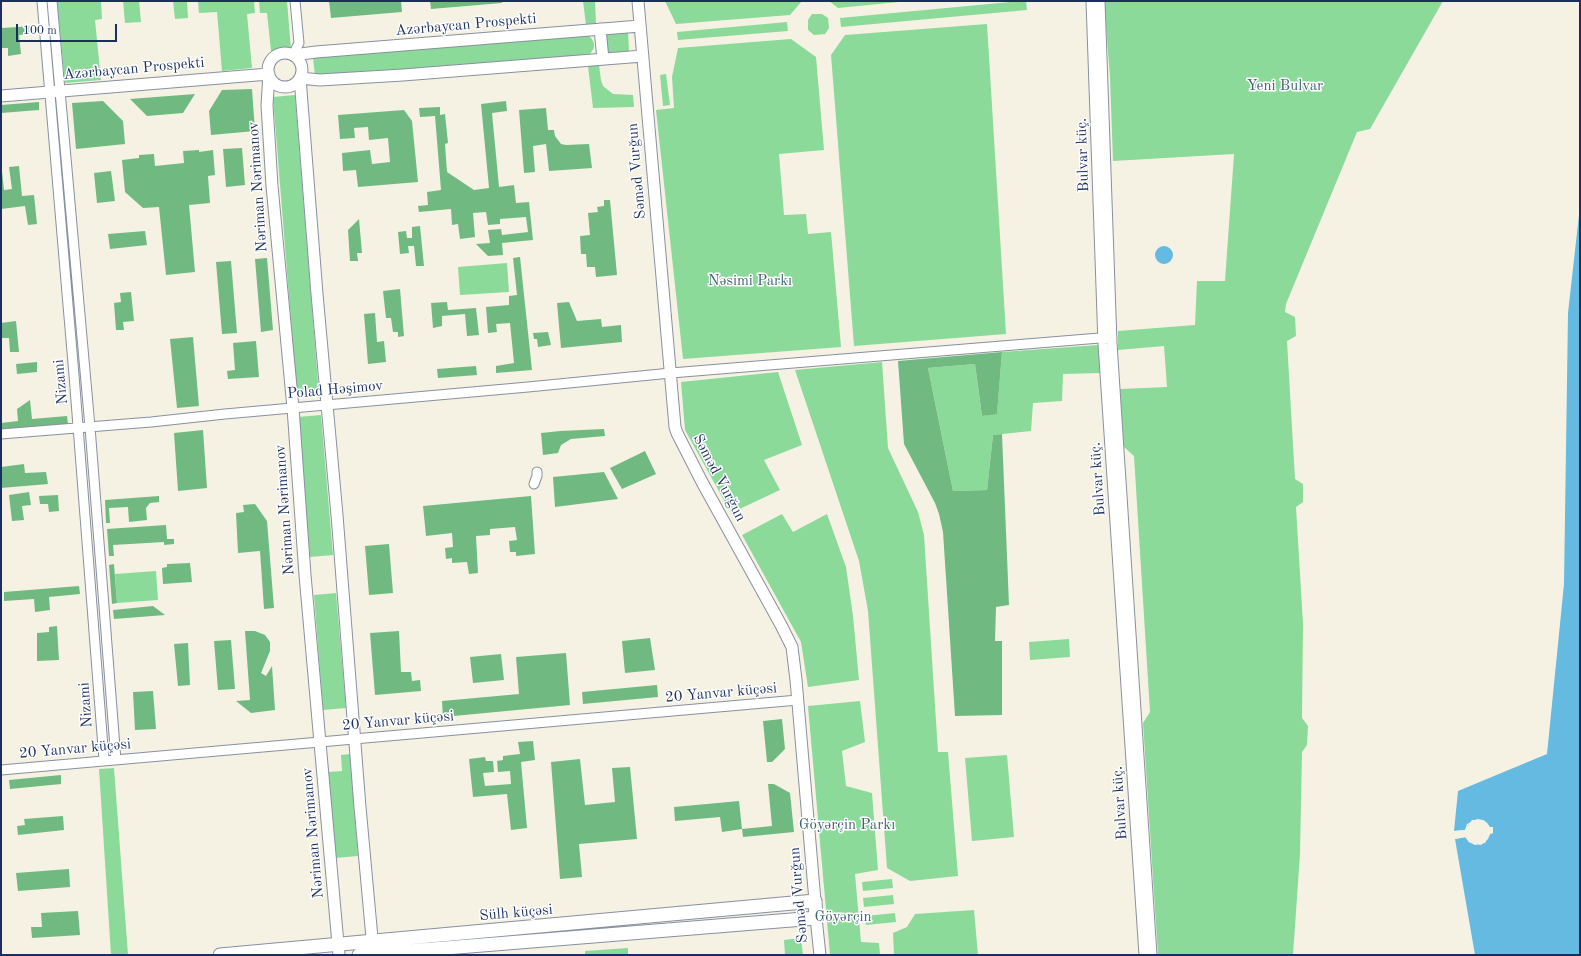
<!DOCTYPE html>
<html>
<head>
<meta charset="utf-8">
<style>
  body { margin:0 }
  #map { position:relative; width:1581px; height:956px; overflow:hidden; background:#f5f2e3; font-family:"Old Standard TT",serif }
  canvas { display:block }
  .frame { position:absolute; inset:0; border:2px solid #1b2f5e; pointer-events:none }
  .scale { position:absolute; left:16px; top:24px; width:101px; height:18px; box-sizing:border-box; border:2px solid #1b2f5e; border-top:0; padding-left:5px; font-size:12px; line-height:14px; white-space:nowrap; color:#1b2f5e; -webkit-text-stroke:3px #fff; paint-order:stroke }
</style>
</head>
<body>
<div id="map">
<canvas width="1581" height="956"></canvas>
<div class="frame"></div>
<div class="scale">100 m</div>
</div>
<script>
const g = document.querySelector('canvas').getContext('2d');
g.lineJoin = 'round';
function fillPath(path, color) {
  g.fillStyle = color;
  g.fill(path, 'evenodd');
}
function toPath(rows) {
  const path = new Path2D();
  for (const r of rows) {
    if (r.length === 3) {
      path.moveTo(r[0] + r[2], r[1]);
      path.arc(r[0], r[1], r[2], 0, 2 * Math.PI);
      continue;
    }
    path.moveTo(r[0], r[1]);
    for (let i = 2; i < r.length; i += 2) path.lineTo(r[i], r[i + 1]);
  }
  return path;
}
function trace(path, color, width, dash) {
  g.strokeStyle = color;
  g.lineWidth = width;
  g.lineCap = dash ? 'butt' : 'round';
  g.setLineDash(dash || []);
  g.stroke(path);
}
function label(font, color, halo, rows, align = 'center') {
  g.font = font + ' "Old Standard TT",serif';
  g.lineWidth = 3;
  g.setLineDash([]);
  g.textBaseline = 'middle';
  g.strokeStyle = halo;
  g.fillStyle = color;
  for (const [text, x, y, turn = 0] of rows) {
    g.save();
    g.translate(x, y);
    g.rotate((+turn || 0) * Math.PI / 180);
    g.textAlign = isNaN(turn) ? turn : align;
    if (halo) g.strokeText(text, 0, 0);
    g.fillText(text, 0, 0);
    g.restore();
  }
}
fillPath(toPath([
  [57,1,101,1,102,19,95,20,101,80,65,83],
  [123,1,139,1,141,22,125,23],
  [173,1,187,1,188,18,175,19],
  [198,1,254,1,255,13,247,14,252,68,222,71,217,12,199,13],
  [259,1,287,1,291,49,271,51,267,13,260,13],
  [583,1,595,1,596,24,586,25],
  [665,1,802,1,790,15,676,24],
  [829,1,909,1,838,8],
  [1021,1,1026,1,1027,10,841,27,840,18],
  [1104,1,1443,1,1370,129,1357,132,1286,304,1285,312,1295,317,1296,336,1287,341,1295,479,1303,484,1303,502,1296,507,1303,624,1302,718,1308,726,1307,745,1302,752,1300,854,1293,955,1158,955,1143,723,1150,712,1134,456,1124,447,1120,389,1167,387,1164,346,1118,350,1118,331,1195,325,1197,281,1225,281,1234,154,1113,161,1110,77],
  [812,14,822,14,828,18,829,28,825,34,814,35,808,30,808,20],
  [787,22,788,31,678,40,677,32],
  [987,24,1006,334,854,346,831,55,845,35],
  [628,31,629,51,608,53,606,33],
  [588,35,592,39,594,44,594,48,590,54,583,56,315,76,313,57],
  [791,39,816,57,824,150,779,154,784,215,806,214,808,234,831,232,841,347,683,359,656,110,674,108,672,77,678,48],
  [599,65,601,80,603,86,613,94,633,95,634,107,593,108,588,66],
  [666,74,670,105,663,106,660,75],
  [295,95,319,395,297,397,273,97],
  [507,263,509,292,460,295,458,267],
  [1098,345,1101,373,1063,374,1062,401,1033,403,1031,431,993,435,987,490,953,491,928,368,975,364,982,416,997,413,1002,352],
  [882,362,888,448,918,512,924,535,938,752,948,752,958,876,910,881,887,868,868,611,859,561,795,370],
  [778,372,802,445,764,460,780,490,731,513,685,430,681,382],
  [321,415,333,555,310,557,298,417],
  [782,514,793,532,827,514,846,567,853,616,859,680,808,687,801,642,742,535],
  [156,571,158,600,117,603,115,574],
  [336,593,346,708,323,710,314,595],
  [1069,639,1070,657,1030,660,1029,642],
  [860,701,865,742,842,751,846,786,872,793,878,870,855,874,861,942,879,943,880,955,830,955,808,706],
  [350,754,358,856,335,858,328,772,342,771,341,755],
  [1007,755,1014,837,972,841,965,758],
  [114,768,128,955,111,955,99,769],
  [892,879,893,888,863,891,862,882],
  [893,895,894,904,864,907,863,898],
  [974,910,978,955,894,955,893,933,907,927,915,914],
  [895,913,896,922,866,925,865,916],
  [801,938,803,955,785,955,784,940],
  [628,948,628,955,585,955,585,951]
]), '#8bda99');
fillPath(toPath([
  [329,1,401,1,402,12,331,18],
  [430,1,502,1,502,3,431,9],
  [33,26,34,34,19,35,21,54,8,56,8,48,1,48,2,28],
  [252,89,255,131,211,135,209,111,222,90],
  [195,94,183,113,147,116,130,99],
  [103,101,123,121,125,144,76,149,72,103],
  [506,101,507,111,492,113,499,187,514,185,516,203,529,202,533,240,502,243,503,255,488,256,476,244,490,243,488,230,501,229,502,235,528,232,526,217,500,219,500,224,488,225,486,212,473,213,475,237,460,239,458,224,452,225,451,209,419,212,418,206,428,205,427,192,441,190,435,116,420,117,419,108,440,107,440,115,445,114,448,143,445,144,447,172,474,190,489,188,481,104],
  [39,102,39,110,1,113,1,105],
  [546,108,548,130,554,130,555,136,561,144,566,145,589,144,592,168,549,171,546,144,533,146,535,172,524,173,519,110],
  [404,110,412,121,418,182,358,187,356,170,343,171,342,153,370,150,372,164,390,162,388,138,369,140,368,127,354,128,355,138,340,139,338,115],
  [242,148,245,185,226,187,223,149],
  [199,150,199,152,213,150,215,175,208,176,210,203,189,205,195,272,166,275,159,207,143,208,125,192,122,160,139,158,139,155,154,154,155,166,184,163,183,151],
  [1,162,4,190,12,189,9,167,19,166,22,196,34,195,37,224,28,225,25,206,1,209],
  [111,171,115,201,97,203,94,173],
  [604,200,610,200,617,275,596,277,595,267,587,267,586,254,581,254,580,236,590,235,588,213,598,212,597,207,604,206],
  [359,219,362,253,357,253,358,261,350,261,348,230],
  [420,226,424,266,416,266,414,246,408,246,409,253,400,254,398,232,406,231,407,238,412,238,412,227],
  [145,231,147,245,110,249,108,234],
  [520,257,532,370,496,373,496,366,514,363,510,323,496,324,497,332,488,333,486,307,509,305,509,296,517,295,513,258],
  [267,258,273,330,261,332,255,259],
  [231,261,237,333,222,334,216,262],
  [400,289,404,336,398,337,398,332,393,332,391,318,386,318,383,291],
  [131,292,134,321,123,322,124,330,116,330,114,303,121,302,120,293],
  [447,302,448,310,476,308,479,335,467,336,465,314,442,316,442,326,433,328,431,303],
  [569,302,577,321,601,319,602,327,621,325,622,342,561,348,557,303],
  [375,313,377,342,384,341,386,362,368,364,364,314],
  [16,321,19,352,10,352,9,338,1,338,1,323],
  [548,332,551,345,538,347,537,339,534,339,533,333],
  [193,337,199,406,177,408,170,339],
  [256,341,259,377,228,379,227,371,235,370,233,343],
  [1002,352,997,414,982,416,975,364,928,368,953,491,987,490,993,435,1002,434,1009,605,996,607,995,641,1002,641,1002,715,955,716,943,532,939,514,935,503,904,444,898,361],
  [37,362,37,372,17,374,16,364],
  [476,366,477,375,438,378,437,369],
  [30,400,32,419,67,416,68,424,1,430,1,423,18,421,17,409],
  [604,429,605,436,571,439,561,445,558,453,543,455,541,433,560,431],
  [203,430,207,488,178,491,174,433],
  [645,451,656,474,622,489,610,468],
  [24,464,25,473,46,472,48,484,1,488,1,467],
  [604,472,618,499,555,507,553,477],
  [29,492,31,505,22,506,24,520,12,521,9,495],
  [58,495,59,511,49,512,48,504,40,504,39,496],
  [159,496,159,502,150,503,146,508,147,520,129,522,128,507,109,508,110,523,106,523,105,500],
  [531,496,535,554,516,556,516,552,510,552,509,541,517,540,515,527,490,529,490,535,476,536,478,573,469,574,467,562,452,563,452,558,446,559,445,548,453,547,452,533,426,536,423,506],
  [255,504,267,521,274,608,264,609,260,551,238,553,236,513,244,512,243,505],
  [166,525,167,539,174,539,174,544,164,545,164,542,113,545,114,556,109,556,107,529],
  [389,544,393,593,369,595,365,546],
  [190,563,192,582,163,584,162,568,167,567,167,564],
  [114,564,117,603,112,604,109,565],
  [79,586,80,594,49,597,50,610,35,612,34,599,4,601,4,592],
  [153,606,165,615,114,619,113,610],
  [57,626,59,660,37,661,37,633,49,632,49,627],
  [245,631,255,631,265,635,270,642,270,651,261,673,266,676,272,666,275,710,251,713,236,701,250,700],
  [399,631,401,672,411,672,412,681,420,680,421,691,375,695,370,633],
  [650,638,655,670,625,673,622,641],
  [231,640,235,689,218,690,214,641],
  [188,643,190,685,178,686,174,644],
  [566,653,570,705,443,717,442,701,519,694,516,657],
  [501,654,504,680,473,683,470,657],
  [657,685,658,697,583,704,582,692],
  [153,691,156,729,135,730,133,692],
  [782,719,785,749,772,762,767,762,763,721],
  [533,741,535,760,521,762,527,828,511,830,507,794,473,797,469,759,485,757,486,761,493,761,494,772,483,773,485,786,511,784,510,771,498,772,497,761,503,760,503,756,520,754,518,742],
  [580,759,585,805,615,802,612,768,630,767,637,839,579,844,582,877,560,879,551,762],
  [61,775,61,784,10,789,9,780],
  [768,784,774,784,790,793,794,832,743,837,742,829,722,832,720,817,675,821,674,807,739,801,742,829,772,826],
  [63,816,64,830,18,835,17,826,25,825,24,819],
  [69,869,70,887,18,891,16,873],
  [78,911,80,935,32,938,31,927,42,927,41,913]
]), '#70ba81');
fillPath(toPath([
  [1580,206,1580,955,1475,955,1455,839,1466,837,1469,842,1481,845,1488,839,1490,834,1493,833,1493,827,1490,828,1487,823,1483,820,1472,820,1465,830,1454,831,1458,791,1547,754,1564,584,1568,313],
  [1164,255,9]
]), '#65bae2');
fillPath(toPath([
  [1477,819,1483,820,1487,823,1490,827,1493,827,1493,833,1490,834,1485,843,1475,845,1469,842,1465,837,1455,839,1455,837,1466,835,1470,841,1475,843,1484,841,1489,833,1491,832,1491,829,1489,829,1482,821,1473,822,1468,825,1466,831,1454,833,1454,831,1465,830,1467,824]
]), '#f5f2e3');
const minor = toPath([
  [42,1,74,375,104,760],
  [52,1,90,427,116,760],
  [1091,1,1103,344,1144,955],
  [1100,1,1112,343,1152,955],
  [293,55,299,43,295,1],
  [1,434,151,422,225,414,528,387,671,373,1112,337],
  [534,484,537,476,537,472],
  [1,770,798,700]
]);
const major = toPath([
  [638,1,675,427,677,433,702,482,781,625,792,647,796,680,815,901],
  [600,29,603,59],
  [285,70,17],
  [293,55,316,52,640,26],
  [1,96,269,74,267,105,272,186,293,408,305,575,339,955],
  [816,918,820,955],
  [373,949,360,807,337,515,317,294,300,78,320,80,403,75,643,56]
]);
const highway = toPath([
  [220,955,815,901,816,918,359,955]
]);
trace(minor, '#8890a0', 11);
trace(major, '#8890a0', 13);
trace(highway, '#8890a0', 15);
trace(minor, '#fff', 9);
trace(major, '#fff', 11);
trace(highway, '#fff', 13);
label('15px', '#1b2f5e', '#fff', [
  ["Azərbaycan Prospekti",466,25,-5],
  ["Azərbaycan Prospekti",134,69,-5],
  ["Bulvar küç.",1083,155,-92],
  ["Səməd Vurğun",637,171,-95],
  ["Nəriman Nərimanov",258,187,-94],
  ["Nizami",61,382,-95],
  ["Polad Həşimov",335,390,-5],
  ["Səməd Vurğun",719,478,62],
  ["Bulvar küç.",1098,479,-94],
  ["Nəriman Nərimanov",285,510,-94],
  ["20 Yanvar küçəsi",721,693,-5],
  ["Nizami",86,705,-94],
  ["20 Yanvar küçəsi",398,721,-5],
  ["20 Yanvar küçəsi",75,749,-5],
  ["Bulvar küç.",1120,803,-94],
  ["Nəriman Nərimanov",313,833,-95],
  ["Səməd Vurğun",799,895,-95],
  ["Sülh küçəsi",516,913,-5]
]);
label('15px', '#3d6270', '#fff', [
  ["Yeni Bulvar",1285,86],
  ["Nəsimi Parkı",750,281],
  ["Göyərçin Parkı",847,825],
  ["Göyərçin",843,917]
]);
</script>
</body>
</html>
